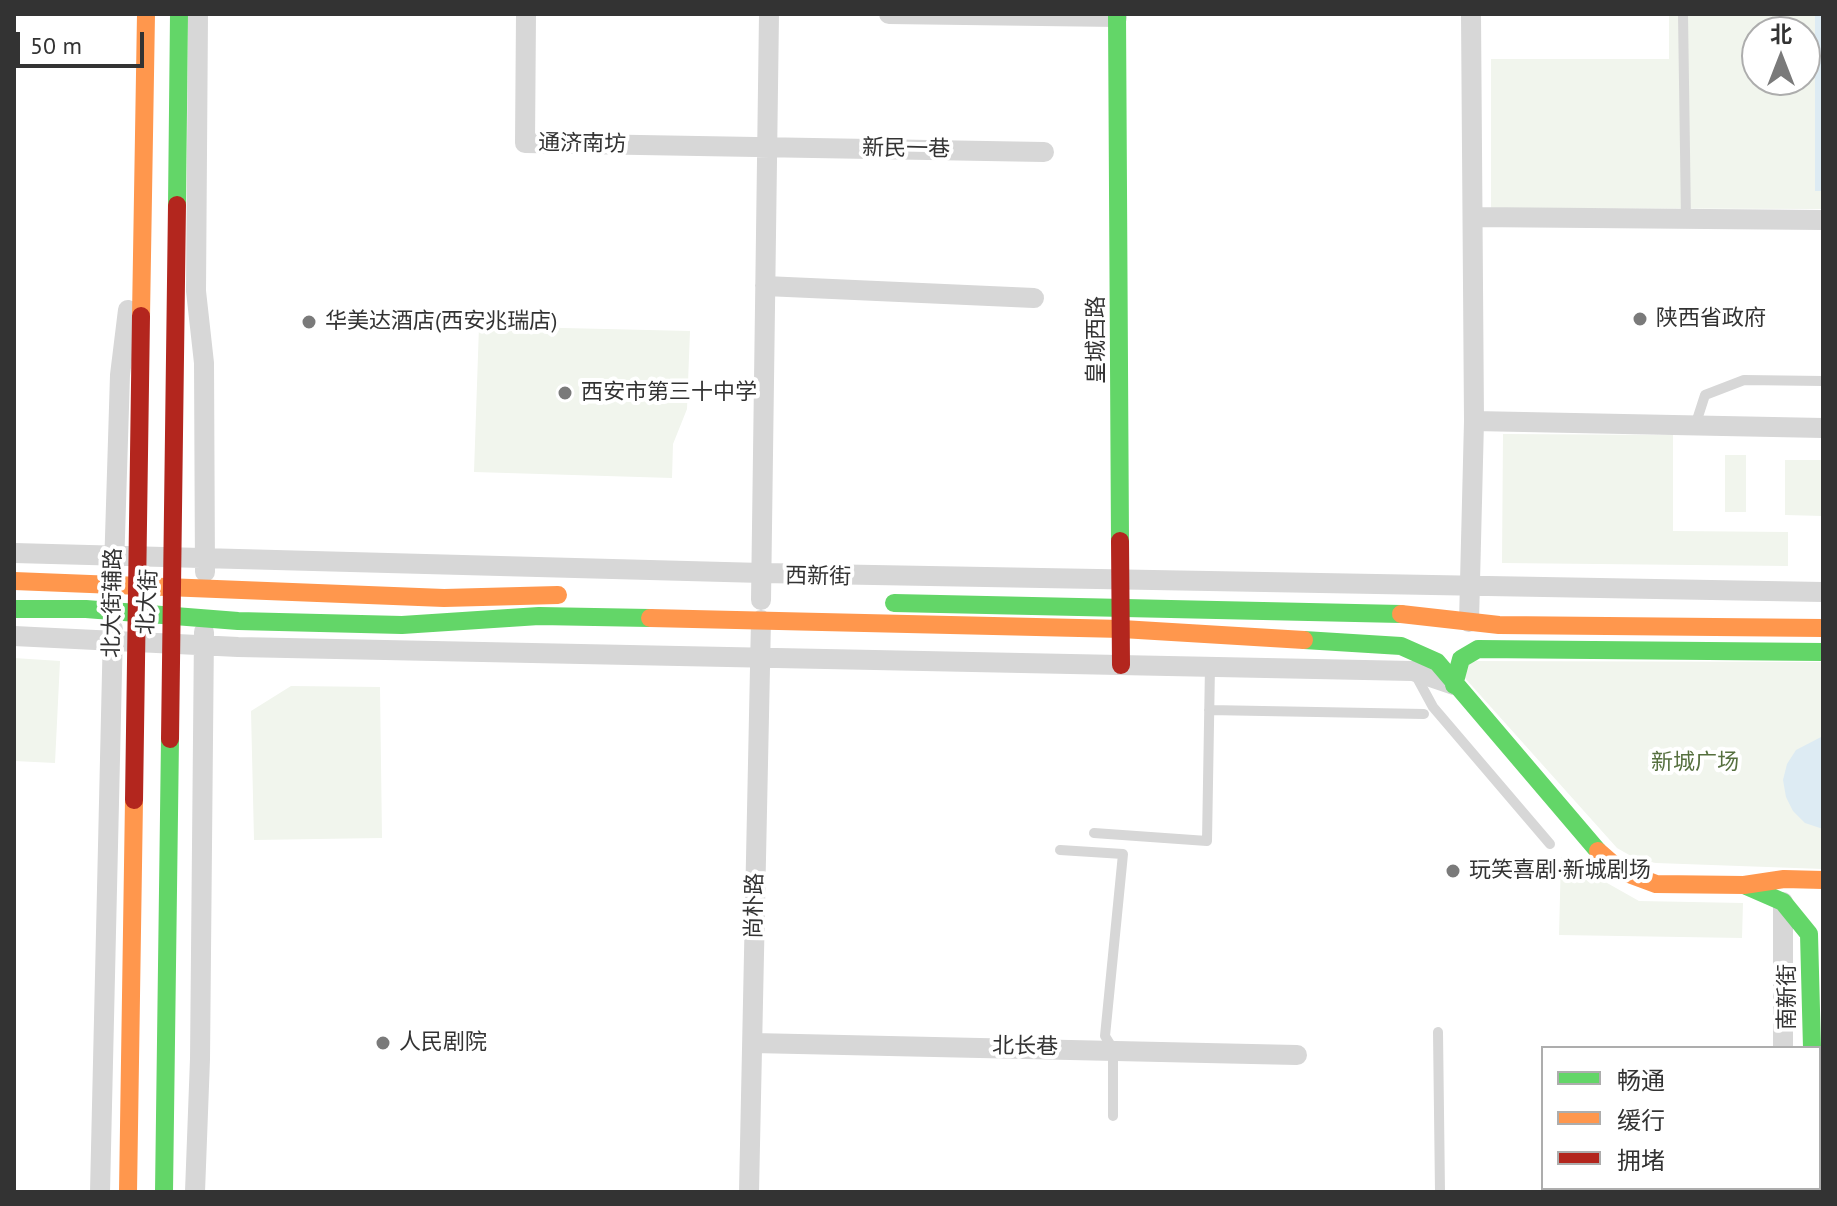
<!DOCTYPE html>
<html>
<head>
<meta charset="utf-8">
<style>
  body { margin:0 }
  #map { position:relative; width:1837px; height:1206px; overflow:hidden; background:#fff; font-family:"PT Sans","Noto Sans SC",sans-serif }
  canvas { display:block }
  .frame { position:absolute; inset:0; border:16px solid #333; pointer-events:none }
  .legend { position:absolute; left:1541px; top:1046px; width:280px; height:144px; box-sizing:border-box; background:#fff; border:2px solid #adadad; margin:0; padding:10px 14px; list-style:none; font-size:24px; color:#333 }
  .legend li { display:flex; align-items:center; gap:16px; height:40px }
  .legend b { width:40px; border:2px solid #adadad }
  .north { position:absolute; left:1741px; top:16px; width:80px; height:80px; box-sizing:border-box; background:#fff; border:2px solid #adadad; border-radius:50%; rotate:0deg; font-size:22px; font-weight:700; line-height:32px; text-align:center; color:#333 }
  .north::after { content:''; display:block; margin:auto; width:28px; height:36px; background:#7a7a7a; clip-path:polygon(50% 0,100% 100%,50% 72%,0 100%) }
  .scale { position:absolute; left:16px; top:32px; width:128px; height:36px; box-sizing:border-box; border:4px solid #333; border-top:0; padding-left:10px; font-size:24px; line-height:28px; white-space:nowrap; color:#333; -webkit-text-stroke:6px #fff; paint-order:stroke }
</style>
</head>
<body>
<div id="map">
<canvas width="1837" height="1206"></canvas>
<div class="frame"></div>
<ul class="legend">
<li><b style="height:10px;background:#63d668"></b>畅通</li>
<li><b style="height:10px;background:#ff974d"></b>缓行</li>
<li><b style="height:10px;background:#b3261e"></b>拥堵</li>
</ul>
<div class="north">北</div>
<div class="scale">50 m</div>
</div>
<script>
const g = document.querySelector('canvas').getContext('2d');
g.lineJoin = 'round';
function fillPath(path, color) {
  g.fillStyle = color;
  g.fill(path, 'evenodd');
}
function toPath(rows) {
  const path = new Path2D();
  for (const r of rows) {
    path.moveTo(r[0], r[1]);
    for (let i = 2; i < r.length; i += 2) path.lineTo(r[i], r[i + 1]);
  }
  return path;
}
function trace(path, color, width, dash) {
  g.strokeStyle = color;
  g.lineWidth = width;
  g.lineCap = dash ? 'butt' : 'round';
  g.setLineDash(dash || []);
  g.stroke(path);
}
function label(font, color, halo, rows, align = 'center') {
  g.font = font + ' "PT Sans","Noto Sans SC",sans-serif';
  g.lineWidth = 8;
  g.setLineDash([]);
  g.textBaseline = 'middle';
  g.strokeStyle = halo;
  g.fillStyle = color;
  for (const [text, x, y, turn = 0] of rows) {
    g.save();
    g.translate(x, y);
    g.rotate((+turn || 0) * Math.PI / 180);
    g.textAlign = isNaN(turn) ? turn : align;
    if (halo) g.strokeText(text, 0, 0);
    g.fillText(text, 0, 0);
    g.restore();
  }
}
fillPath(toPath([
  [1669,14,1823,14,1823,209,1491,208,1491,59,1669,59],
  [1757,32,1805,32,1805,80,1757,80],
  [479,326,690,331,687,409,673,444,672,478,474,472],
  [1503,434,1673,435,1673,531,1788,532,1788,566,1502,563],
  [1746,455,1746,512,1725,512,1725,455],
  [1785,460,1823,460,1823,516,1785,515],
  [14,658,60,661,55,763,14,761],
  [1465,661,1823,662,1823,869,1656,863,1638,860,1617,848,1464,677],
  [291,686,380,687,382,838,254,840,251,711],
  [1561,857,1639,901,1743,903,1742,938,1559,935]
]), '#f1f5ed');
fillPath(toPath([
  [1815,14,1823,14,1823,191,1815,191],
  [1823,736,1823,829,1805,823,1793,811,1786,797,1783,780,1787,764,1796,750]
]), '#ddebf3');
trace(toPath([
  [1683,14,1686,220],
  [1695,426,1705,395,1744,380,1823,381],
  [1414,672,1433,707,1550,844],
  [1209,710,1424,714],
  [1094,833,1207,841,1210,666],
  [1060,850,1123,854,1105,1036,1113,1049,1113,1116],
  [1438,1032,1440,1192]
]), '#d7d7d7', 10);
trace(toPath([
  [198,14,196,291,204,363,205,572],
  [526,14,525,143,1044,152],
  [889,14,1117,17],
  [1473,217,1823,220],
  [765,286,1034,298],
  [1474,421,1823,428],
  [14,553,762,573,1823,592],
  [114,569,120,375,128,310],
  [761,600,769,14],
  [1469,622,1474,421,1471,14],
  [14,636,238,647,1413,671,1454,685],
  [753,1043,1297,1055],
  [1783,1048,1783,902],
  [100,1192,113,629],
  [195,1192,200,1059,204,632],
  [749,1192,761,620],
  [1782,1192,1782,1188]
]), '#d7d7d7', 20);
trace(toPath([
  [1117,14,1120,541],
  [177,205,179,14],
  [894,603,1401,614],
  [14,609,86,609,238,621,402,625,539,616,650,618],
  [1304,640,1401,646,1437,662,1598,851],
  [1454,685,1461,659,1478,649,1823,652],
  [1744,885,1783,902,1809,934,1812,1048],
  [164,1192,170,739]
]), '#63d668', 18);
trace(toPath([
  [141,316,146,14],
  [14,581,444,598,558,595],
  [1401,614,1499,625,1823,628],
  [650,618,1122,629,1304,640],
  [1598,851,1621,871,1656,884,1744,885,1784,879,1823,880],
  [1811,1188,1811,1192],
  [128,1192,134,800]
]), '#ff974d', 18);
trace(toPath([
  [1120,541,1121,665],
  [170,739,177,205],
  [134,800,141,316]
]), '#b3261e', 18);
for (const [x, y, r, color] of [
  [1640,319,8,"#7a7a7a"],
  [309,322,8,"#7a7a7a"],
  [565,393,8,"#7a7a7a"],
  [1453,871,8,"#7a7a7a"],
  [383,1043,8,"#7a7a7a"]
]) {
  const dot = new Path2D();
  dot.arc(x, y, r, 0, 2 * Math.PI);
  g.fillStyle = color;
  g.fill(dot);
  trace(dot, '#fff', 3);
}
label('22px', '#333', '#fff', [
  ["通济南坊",582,144,1],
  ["新民一巷",906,149,1],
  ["皇城西路",1097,340,-90],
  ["西新街",818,577,1],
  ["北大街",148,602,-87],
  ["北大街辅路",113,603,-89],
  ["尚朴路",755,906,-89],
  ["南新街",1788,997,-90],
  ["北长巷",1025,1047,1]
]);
label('22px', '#333', '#fff', [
  ["陕西省政府",1656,319],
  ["华美达酒店(西安兆瑞店)",325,322],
  ["西安市第三十中学",581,393],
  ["玩笑喜剧·新城剧场",1469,871],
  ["人民剧院",399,1043]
], 'left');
label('22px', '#56703f', '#fff', [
  ["新城广场",1695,763]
]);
</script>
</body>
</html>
